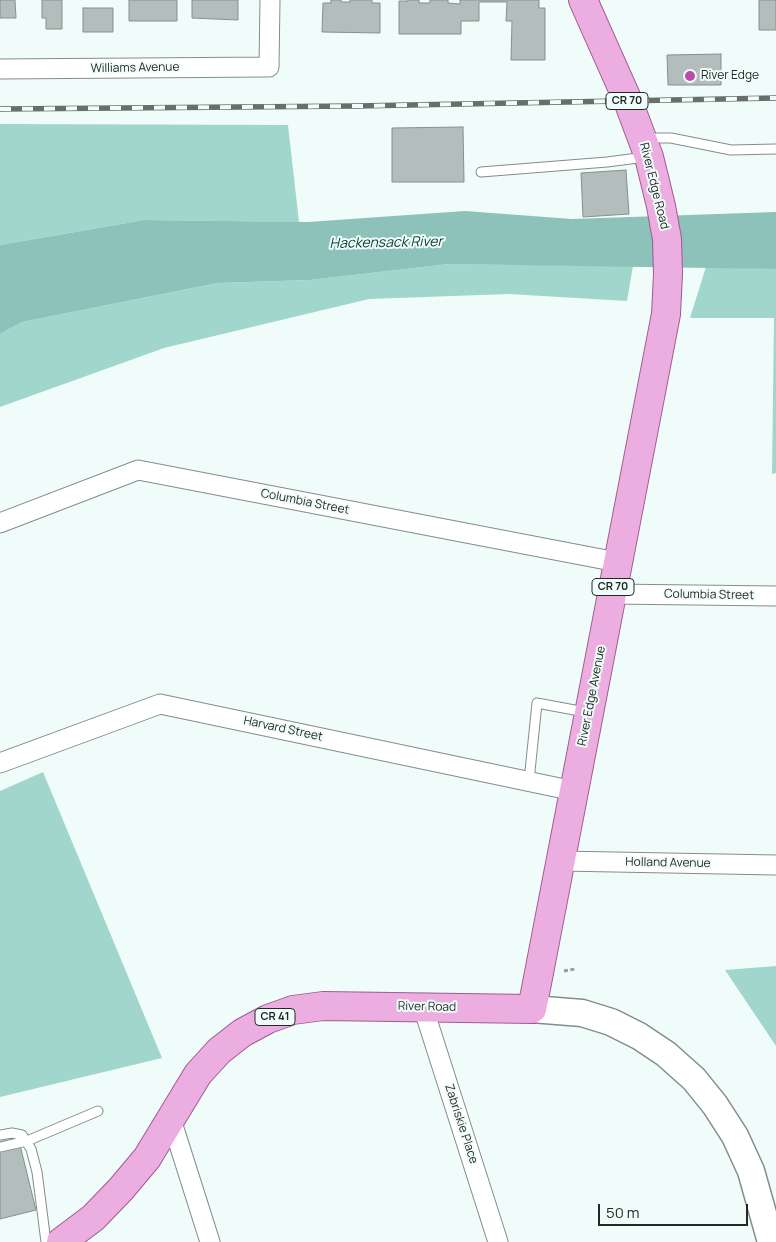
<!DOCTYPE html>
<html>
<head>
<meta charset="utf-8">
<style>
  body { margin:0 }
  #map { position:relative; width:776px; height:1242px; overflow:hidden; background:#f0fcf9; font-family:Manrope,sans-serif }
  canvas { display:block }
  .scale { position:absolute; left:598px; top:1204px; width:150px; height:22px; box-sizing:border-box; border:2px solid #232827; border-top:0; padding-left:6px; font-size:15px; line-height:18px; white-space:nowrap; color:#232827; -webkit-text-stroke:4px #f0fcf9; paint-order:stroke }
</style>
</head>
<body>
<div id="map">
<canvas width="776" height="1242"></canvas>
<div class="scale">50 m</div>
</div>
<script>
const g = document.querySelector('canvas').getContext('2d');
g.lineJoin = 'round';
function fillPath(path, color) {
  g.fillStyle = color;
  g.fill(path, 'evenodd');
}
function toPath(rows) {
  const path = new Path2D();
  for (const r of rows) {
    path.moveTo(r[0], r[1]);
    for (let i = 2; i < r.length; i += 2) path.lineTo(r[i], r[i + 1]);
  }
  return path;
}
function trace(path, color, width, dash) {
  g.strokeStyle = color;
  g.lineWidth = width;
  g.lineCap = dash ? 'butt' : 'round';
  g.setLineDash(dash || []);
  g.stroke(path);
}
function label(font, color, halo, rows, align = 'center') {
  g.font = font + ' Manrope,sans-serif';
  g.lineWidth = 4;
  g.setLineDash([]);
  g.textBaseline = 'middle';
  g.strokeStyle = halo;
  g.fillStyle = color;
  for (const [text, x, y, turn = 0] of rows) {
    g.save();
    g.translate(x, y);
    g.rotate((+turn || 0) * Math.PI / 180);
    g.textAlign = isNaN(turn) ? turn : align;
    if (halo) g.strokeText(text, 0, 0);
    g.fillText(text, 0, 0);
    g.restore();
  }
}
fillPath(toPath([
  [0,124,288,125,299,222,144,220,0,245],
  [449,264,633,266,627,301,509,294,369,299,164,348,0,407,0,334,22,322,218,283,310,280],
  [706,267,776,269,776,473,772,474,774,318,690,318],
  [43,772,162,1058,0,1097,0,791],
  [776,966,776,1046,725,970]
]), '#a1d6cd');
fillPath(toPath([
  [465,211,572,219,776,212,776,269,449,264,310,280,218,283,22,322,0,334,0,245,144,220,308,222]
]), '#8cc2b9');
const building = toPath([
  [0,0,15,0,16,18,0,18,0,0],
  [42,0,62,0,62,29,46,29,46,18,42,18,42,0],
  [129,0,177,0,177,21,129,21,129,0],
  [192,0,238,0,238,20,192,18,192,0],
  [331,0,341,0,341,2,350,2,350,0,372,0,372,3,380,3,380,33,322,32,323,3,331,3,331,0],
  [408,0,419,0,419,3,430,3,430,0,448,0,448,3,460,4,460,0,539,0,539,8,545,8,545,60,511,60,512,21,506,21,507,2,479,2,479,21,461,21,461,34,399,34,399,1,408,1,408,0],
  [759,0,776,0,776,30,759,30,759,0],
  [83,8,113,8,113,32,83,32,83,8],
  [721,54,721,85,668,85,667,55,721,54],
  [463,127,464,182,392,182,392,128,463,127],
  [626,170,629,214,583,217,581,173,626,170],
  [20,1145,36,1210,0,1219,0,1150,20,1145]
]);
fillPath(building, '#b3bebc');
trace(building, '#85908d', 1);
const service = toPath([
  [646,138,671,138,731,150,776,149],
  [481,172,607,162,646,157],
  [529,781,537,703,585,712],
  [0,1135,12,1133,22,1135,31,1149,37,1172,46,1242],
  [0,1147,27,1141,98,1111]
]);
const minor = toPath([
  [0,69,269,67,270,0],
  [0,523,138,470,617,562],
  [611,594,776,596],
  [0,763,160,704,574,791],
  [560,861,776,865],
  [423,1007,498,1242],
  [171,1119,210,1242]
]);
const secondary = toPath([
  [532,1009,582,1013,611,1022,639,1036,666,1054,694,1079,715,1105,735,1136,751,1171,771,1242]
]);
const primary = toPath([
  [61,1242,93,1218,121,1189,147,1158,198,1074,219,1051,242,1033,268,1019,293,1010,323,1006,532,1009,666,314,668,274,667,239,661,206,649,157,628,101,583,0]
]);
trace(service, '#838e8c', 11);
trace(minor, '#838e8c', 21);
trace(secondary, '#838e8c', 29);
trace(primary, '#9e5b93', 30);
trace(toPath([
  [564,971,575,969]
]), '#959e9c', 3, [4, 2.5]);
trace(service, '#fff', 9);
trace(minor, '#fff', 19);
trace(secondary, '#fff', 26);
trace(primary, '#ecade1', 28);
const rail = toPath([
  [0,109,357,106,776,98]
]);
trace(rail, '#676e6c', 5.5);
trace(rail, '#f0fcf9', 4, [11]);
for (const [x, y, r, color] of [
  [690,76,6,"#bc4caa"]
]) {
  const dot = new Path2D();
  dot.arc(x, y, r, 0, 2 * Math.PI);
  g.fillStyle = color;
  g.fill(dot);
  trace(dot, '#f0fcf9', 2);
}
for (const [x, y, w] of [
  [627,101,42],
  [613,587,42],
  [275,1017,40]
]) {
  const box = new Path2D();
  box.roundRect(x - w / 2, y - 8.5, w, 17, 4);
  g.fillStyle = '#f0fcf9';
  g.fill(box);
  trace(box, '#232827', 1);
}
label('bold 11px', '#232827', null, [
  ["CR 70",627,101],
  ["CR 70",613,587],
  ["CR 41",275,1017]
]);
label('12px', '#232827', '#f0fcf9', [
  ["Williams Avenue",135,68,-1],
  ["River Edge Road",654,186,76],
  ["Columbia Street",305,502,11],
  ["Columbia Street",709,595,1],
  ["River Edge Avenue",592,696,-79],
  ["Harvard Street",283,729,12],
  ["Holland Avenue",668,863,1],
  ["River Road",427,1007,1],
  ["Zabriskie Place",461,1124,72]
]);
label('12px', '#232827', '#f0fcf9', [
  ["River Edge",701,76]
], 'left');
label('italic 14px', '#0f403a', '#f0fcf9', [
  ["Hackensack River",386,243,-1]
]);
</script>
</body>
</html>
